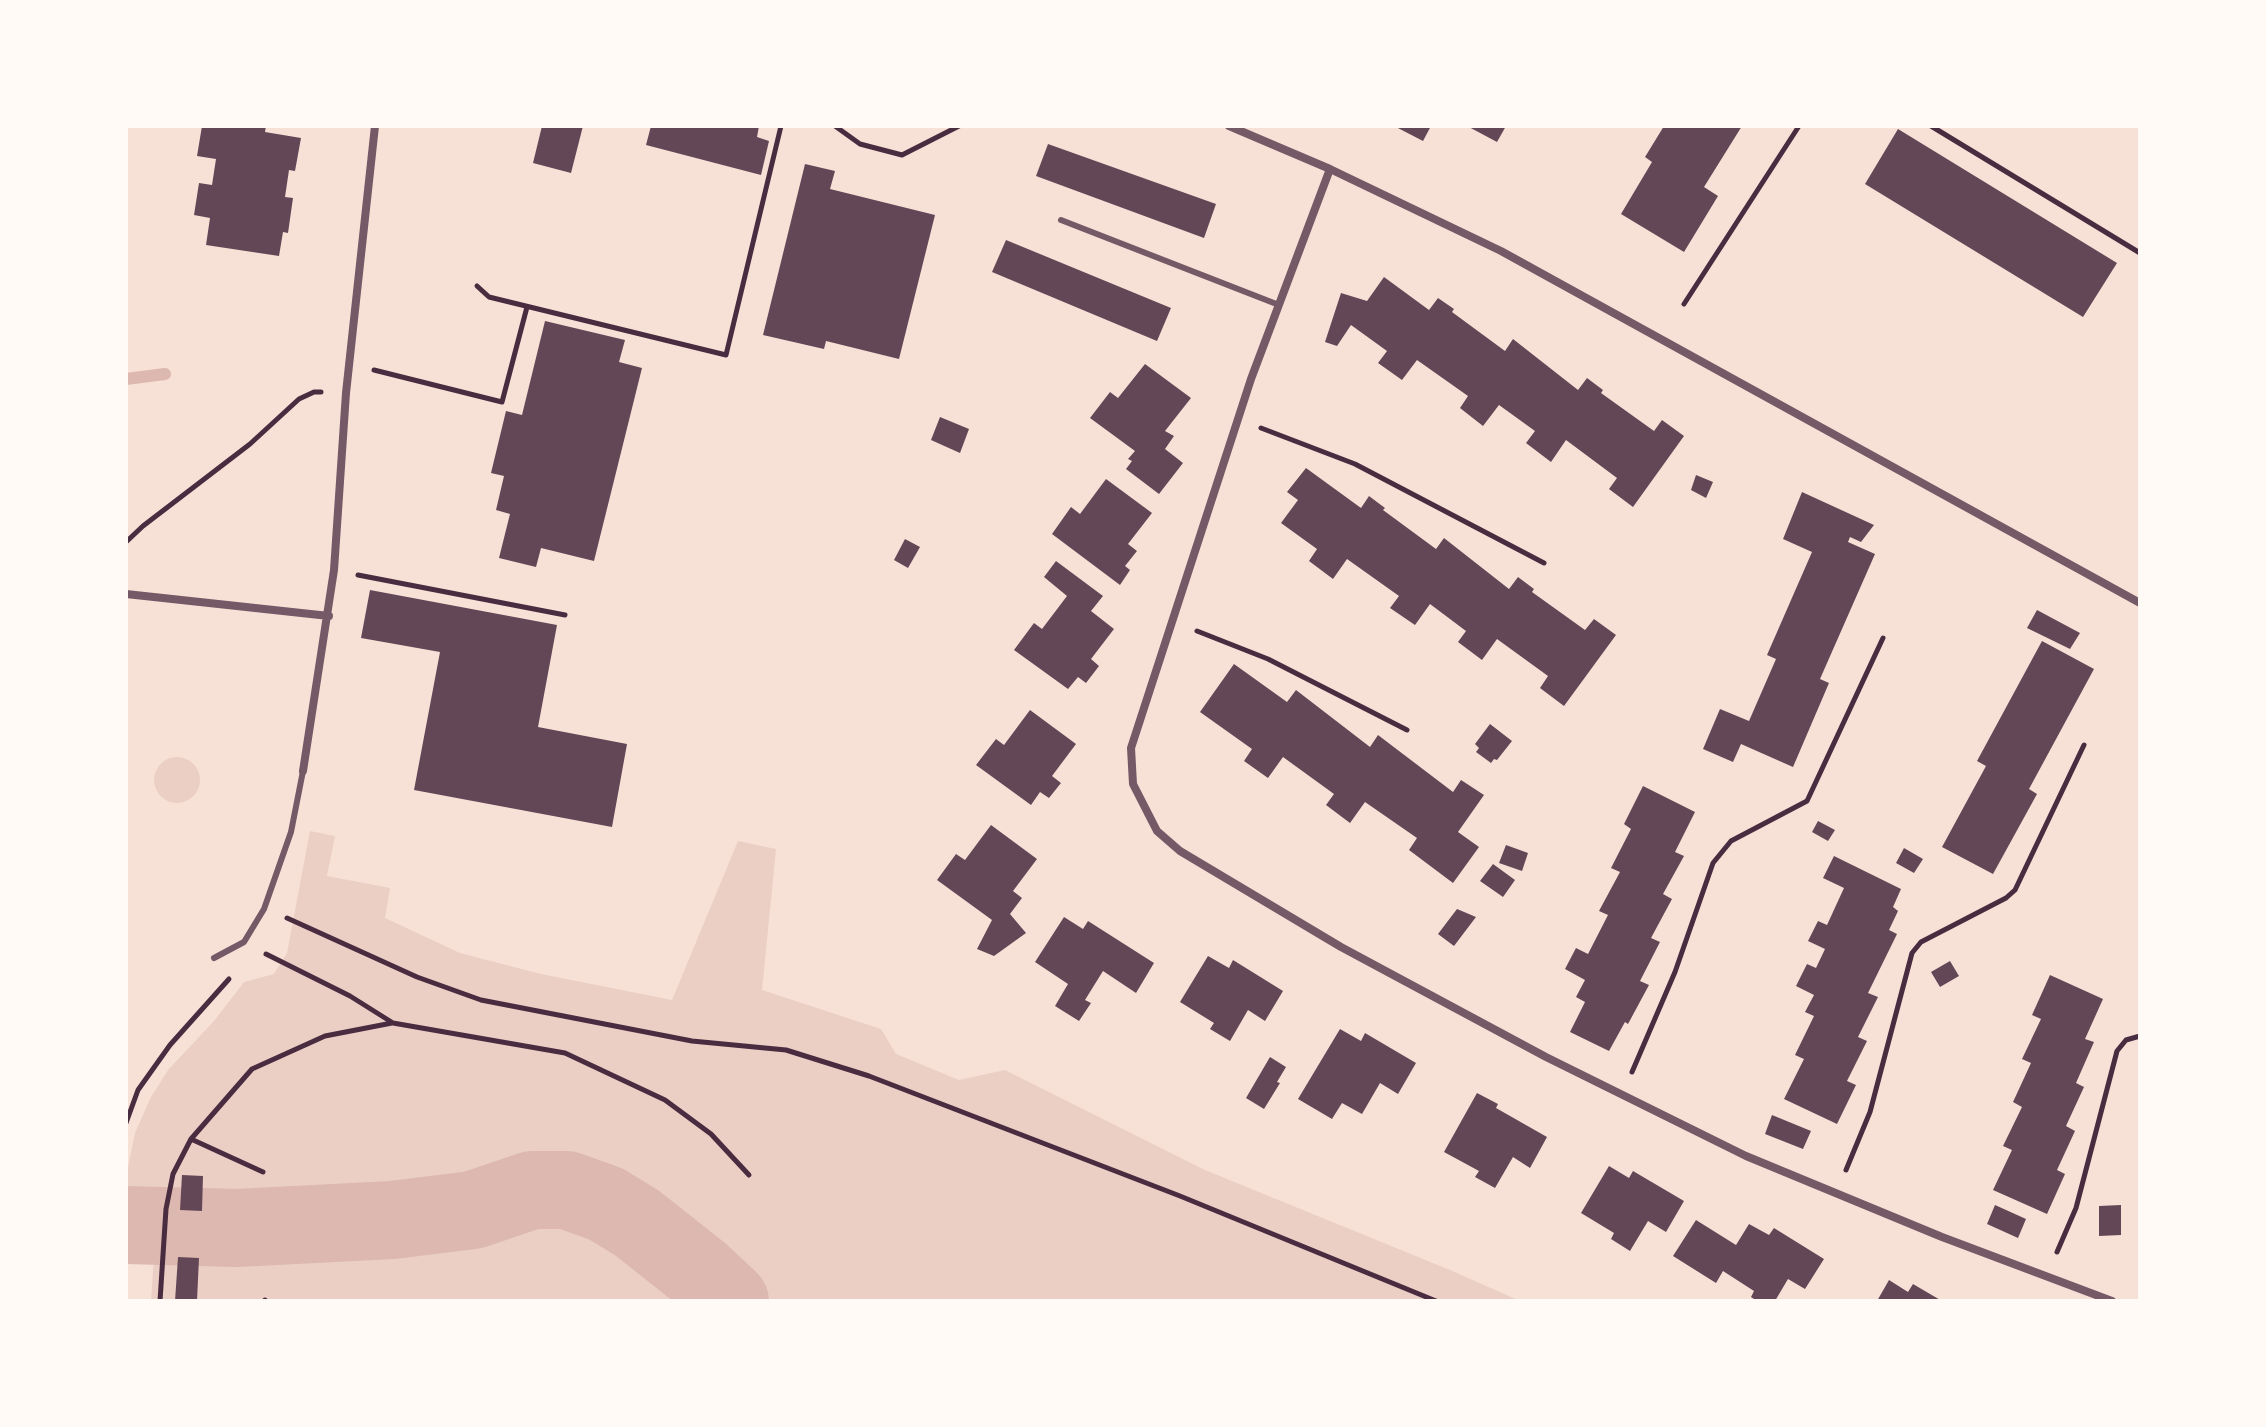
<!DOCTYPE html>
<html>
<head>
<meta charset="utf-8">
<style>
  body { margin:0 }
  #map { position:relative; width:2266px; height:1427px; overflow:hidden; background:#f7e1d7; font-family:Mulish,sans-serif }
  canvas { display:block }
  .frame { position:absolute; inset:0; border:128px solid #fffaf5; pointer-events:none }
</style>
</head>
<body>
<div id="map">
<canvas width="2266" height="1427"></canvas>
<div class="frame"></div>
</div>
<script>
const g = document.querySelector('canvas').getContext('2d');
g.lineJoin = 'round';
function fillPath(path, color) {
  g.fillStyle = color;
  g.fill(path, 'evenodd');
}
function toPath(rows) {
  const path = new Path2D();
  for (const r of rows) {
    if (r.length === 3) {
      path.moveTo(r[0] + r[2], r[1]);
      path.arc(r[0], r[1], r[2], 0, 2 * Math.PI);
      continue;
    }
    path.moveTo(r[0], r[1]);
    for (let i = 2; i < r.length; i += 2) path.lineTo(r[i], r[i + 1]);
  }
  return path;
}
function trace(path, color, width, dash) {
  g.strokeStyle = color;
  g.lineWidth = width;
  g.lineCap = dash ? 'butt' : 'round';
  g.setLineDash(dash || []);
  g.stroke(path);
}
fillPath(toPath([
  [177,780,23],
  [310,831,335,836,327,876,390,888,385,918,460,953,541,974,672,1000,738,841,776,849,762,990,881,1029,896,1054,959,1080,1005,1070,1205,1170,1450,1270,1520,1301,151,1301,157,1210,126,1207,126,1177,135,1133,151,1097,168,1070,214,1021,244,982,274,974,287,953]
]), '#ebcfc5');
trace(toPath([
  [126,379,165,374]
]), '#dcb8b0', 12);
trace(toPath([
  [126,1225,237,1228,392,1220,473,1210,532,1190,567,1190,606,1204,637,1223,699,1272,730,1301]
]), '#dcb8b0', 78);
fillPath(toPath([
  [202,126,266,126,265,132,301,138,295,171,289,170,285,197,293,198,288,233,283,232,279,256,206,245,210,218,194,215,199,183,212,185,216,159,197,156],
  [542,126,583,126,571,173,533,163],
  [651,126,759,126,757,137,769,141,761,175,646,145],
  [1394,126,1431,126,1423,141],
  [1467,126,1506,126,1497,142],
  [1664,126,1742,126,1704,187,1718,196,1684,252,1621,214,1652,162,1645,157],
  [1898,129,2117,263,2083,317,1865,184],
  [1048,144,1216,204,1204,238,1036,176],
  [805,164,835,171,830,189,935,215,899,359,826,341,824,349,763,335],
  [1006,240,1171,308,1157,341,992,272],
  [1384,277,1429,310,1438,298,1454,309,1452,312,1505,351,1513,339,1578,390,1587,378,1603,390,1601,393,1654,431,1662,420,1684,436,1633,507,1609,489,1617,478,1566,440,1551,462,1526,443,1535,431,1499,405,1483,426,1460,408,1468,396,1417,360,1402,380,1378,363,1387,351,1351,325,1337,346,1325,342,1341,293,1367,301],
  [545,321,625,340,619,362,642,368,594,561,541,548,536,567,499,558,510,514,496,510,504,476,491,473,506,411,522,415],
  [1145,364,1191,398,1165,431,1174,436,1165,449,1183,463,1159,494,1126,469,1132,461,1128,459,1135,451,1090,418,1110,392,1118,398],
  [940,417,969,429,960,453,931,440],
  [1306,468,1361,508,1369,496,1385,508,1383,510,1436,549,1444,538,1509,589,1518,577,1534,589,1532,592,1585,630,1594,619,1616,635,1564,706,1540,688,1548,676,1497,639,1482,660,1458,642,1466,631,1430,604,1415,625,1390,608,1399,596,1347,559,1333,579,1309,561,1317,549,1281,523,1298,500,1287,492],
  [1696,475,1713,482,1706,498,1691,490],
  [1106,479,1152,513,1128,544,1137,551,1125,566,1130,570,1120,585,1052,534,1071,507,1080,514],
  [1802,492,1874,525,1861,542,1850,537,1848,542,1875,554,1820,679,1829,683,1793,767,1741,744,1733,762,1703,749,1720,709,1749,721,1776,659,1767,655,1812,552,1783,539],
  [905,539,920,547,908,568,894,560],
  [1056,561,1103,596,1091,611,1114,629,1091,659,1099,666,1086,683,1078,677,1068,689,1014,650,1034,623,1042,629,1067,596,1044,577],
  [370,590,557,625,538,727,627,744,612,827,414,790,440,652,361,638],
  [2037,610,2080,633,2070,649,2027,628],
  [2042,641,2094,669,2029,789,2037,794,1993,874,1942,847,1986,766,1977,761],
  [1234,664,1287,702,1296,690,1370,747,1378,735,1453,792,1461,780,1484,795,1458,832,1479,847,1453,883,1409,850,1417,838,1365,802,1350,823,1326,805,1334,794,1283,757,1268,778,1244,761,1252,749,1200,712],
  [1030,710,1076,744,1052,776,1061,783,1049,798,1040,792,1031,805,976,765,996,739,1004,745],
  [1490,724,1512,741,1497,760,1494,759,1491,763,1476,752,1479,748,1475,744],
  [1643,786,1695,812,1675,852,1684,856,1663,894,1672,899,1651,938,1660,942,1640,981,1649,985,1628,1024,1625,1022,1609,1051,1570,1032,1585,1002,1576,997,1585,980,1565,969,1576,948,1588,954,1608,915,1599,911,1620,872,1611,868,1631,829,1624,824],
  [1818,821,1835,830,1828,841,1812,832],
  [991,825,1037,859,1013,891,1022,898,1010,914,1026,933,994,956,977,949,992,920,937,880,956,854,965,860],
  [1506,845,1528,853,1522,871,1499,863],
  [1904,848,1923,859,1914,873,1896,863],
  [1834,856,1901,889,1893,907,1898,911,1889,930,1897,934,1868,993,1878,997,1858,1037,1867,1041,1847,1081,1856,1085,1837,1124,1784,1099,1804,1059,1795,1055,1814,1016,1805,1012,1814,995,1796,986,1807,964,1816,968,1825,949,1808,941,1818,921,1827,925,1844,888,1823,878],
  [1493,864,1515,880,1503,897,1480,881],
  [1457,909,1476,917,1454,946,1438,934],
  [1064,917,1083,929,1088,921,1154,963,1136,993,1103,971,1085,1000,1091,1003,1079,1021,1055,1006,1068,984,1035,962],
  [1208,956,1229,968,1233,960,1283,991,1265,1021,1248,1010,1230,1041,1210,1029,1214,1023,1180,1002],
  [1950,961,1959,976,1940,987,1931,972],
  [2050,975,2103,999,2085,1039,2094,1042,2076,1083,2084,1087,2066,1126,2075,1131,2057,1170,2065,1174,2047,1214,1993,1190,2012,1150,2003,1146,2022,1107,2013,1102,2031,1063,2022,1059,2041,1019,2032,1015],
  [1340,1029,1361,1041,1365,1033,1416,1063,1398,1094,1380,1083,1362,1114,1342,1103,1332,1119,1298,1099],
  [1270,1057,1286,1067,1277,1082,1280,1083,1264,1109,1246,1098],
  [1477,1093,1498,1104,1496,1108,1547,1137,1530,1168,1513,1157,1495,1188,1475,1177,1479,1171,1444,1152],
  [1772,1115,1811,1131,1803,1149,1765,1134],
  [1609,1166,1629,1178,1633,1171,1684,1201,1666,1232,1648,1221,1630,1251,1611,1239,1614,1233,1581,1213],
  [182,1175,203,1176,202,1211,180,1210],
  [1995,1205,2026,1219,2018,1238,1987,1224],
  [2121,1205,2121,1235,2099,1236,2099,1206],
  [1696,1220,1736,1245,1749,1224,1769,1235,1774,1228,1824,1259,1805,1289,1788,1279,1775,1301,1757,1301,1751,1297,1754,1291,1723,1271,1716,1283,1673,1256],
  [178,1257,199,1258,197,1301,175,1301],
  [1889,1280,1908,1292,1913,1284,1942,1301,1877,1301]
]), '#644757');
trace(toPath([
  [835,126,860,144,902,155,959,126],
  [1931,126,2140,253],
  [477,286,489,297,726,355,781,126],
  [1684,304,1799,126],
  [374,370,502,402,527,307],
  [1261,428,1355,464,1544,563],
  [126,542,143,526,250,444,299,399,314,392,321,392],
  [358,575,565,615],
  [1197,631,1268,659,1407,730],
  [287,918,417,977,481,1000,692,1041,786,1050,869,1076,1180,1196,1436,1301],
  [266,954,350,996,393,1023,565,1053,665,1100,711,1134,749,1175],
  [1632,1072,1675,972,1713,863,1731,841,1807,801,1883,638],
  [126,1123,138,1090,170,1045,229,979],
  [191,1139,263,1172],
  [1846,1170,1870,1112,1912,953,1921,942,2006,898,2015,890,2084,745],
  [2057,1252,2076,1208,2117,1051,2126,1040,2140,1036],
  [160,1301,166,1209,173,1174,191,1139,252,1069,325,1036,392,1023],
  [265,1301,265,1300]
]), '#4a2c40', 5);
trace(toPath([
  [1061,220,1279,305],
  [214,958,244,942,264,909,291,832,303,771]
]), '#755966', 6);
trace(toPath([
  [1229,126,1330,169,1501,251,2140,603],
  [1330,169,1251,379,1131,748,1133,784,1157,831,1180,851,1341,947,1546,1057,1746,1156,1942,1237,2112,1301],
  [126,594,329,616],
  [303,771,334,570,346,393,375,126]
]), '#755966', 8);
</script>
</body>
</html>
